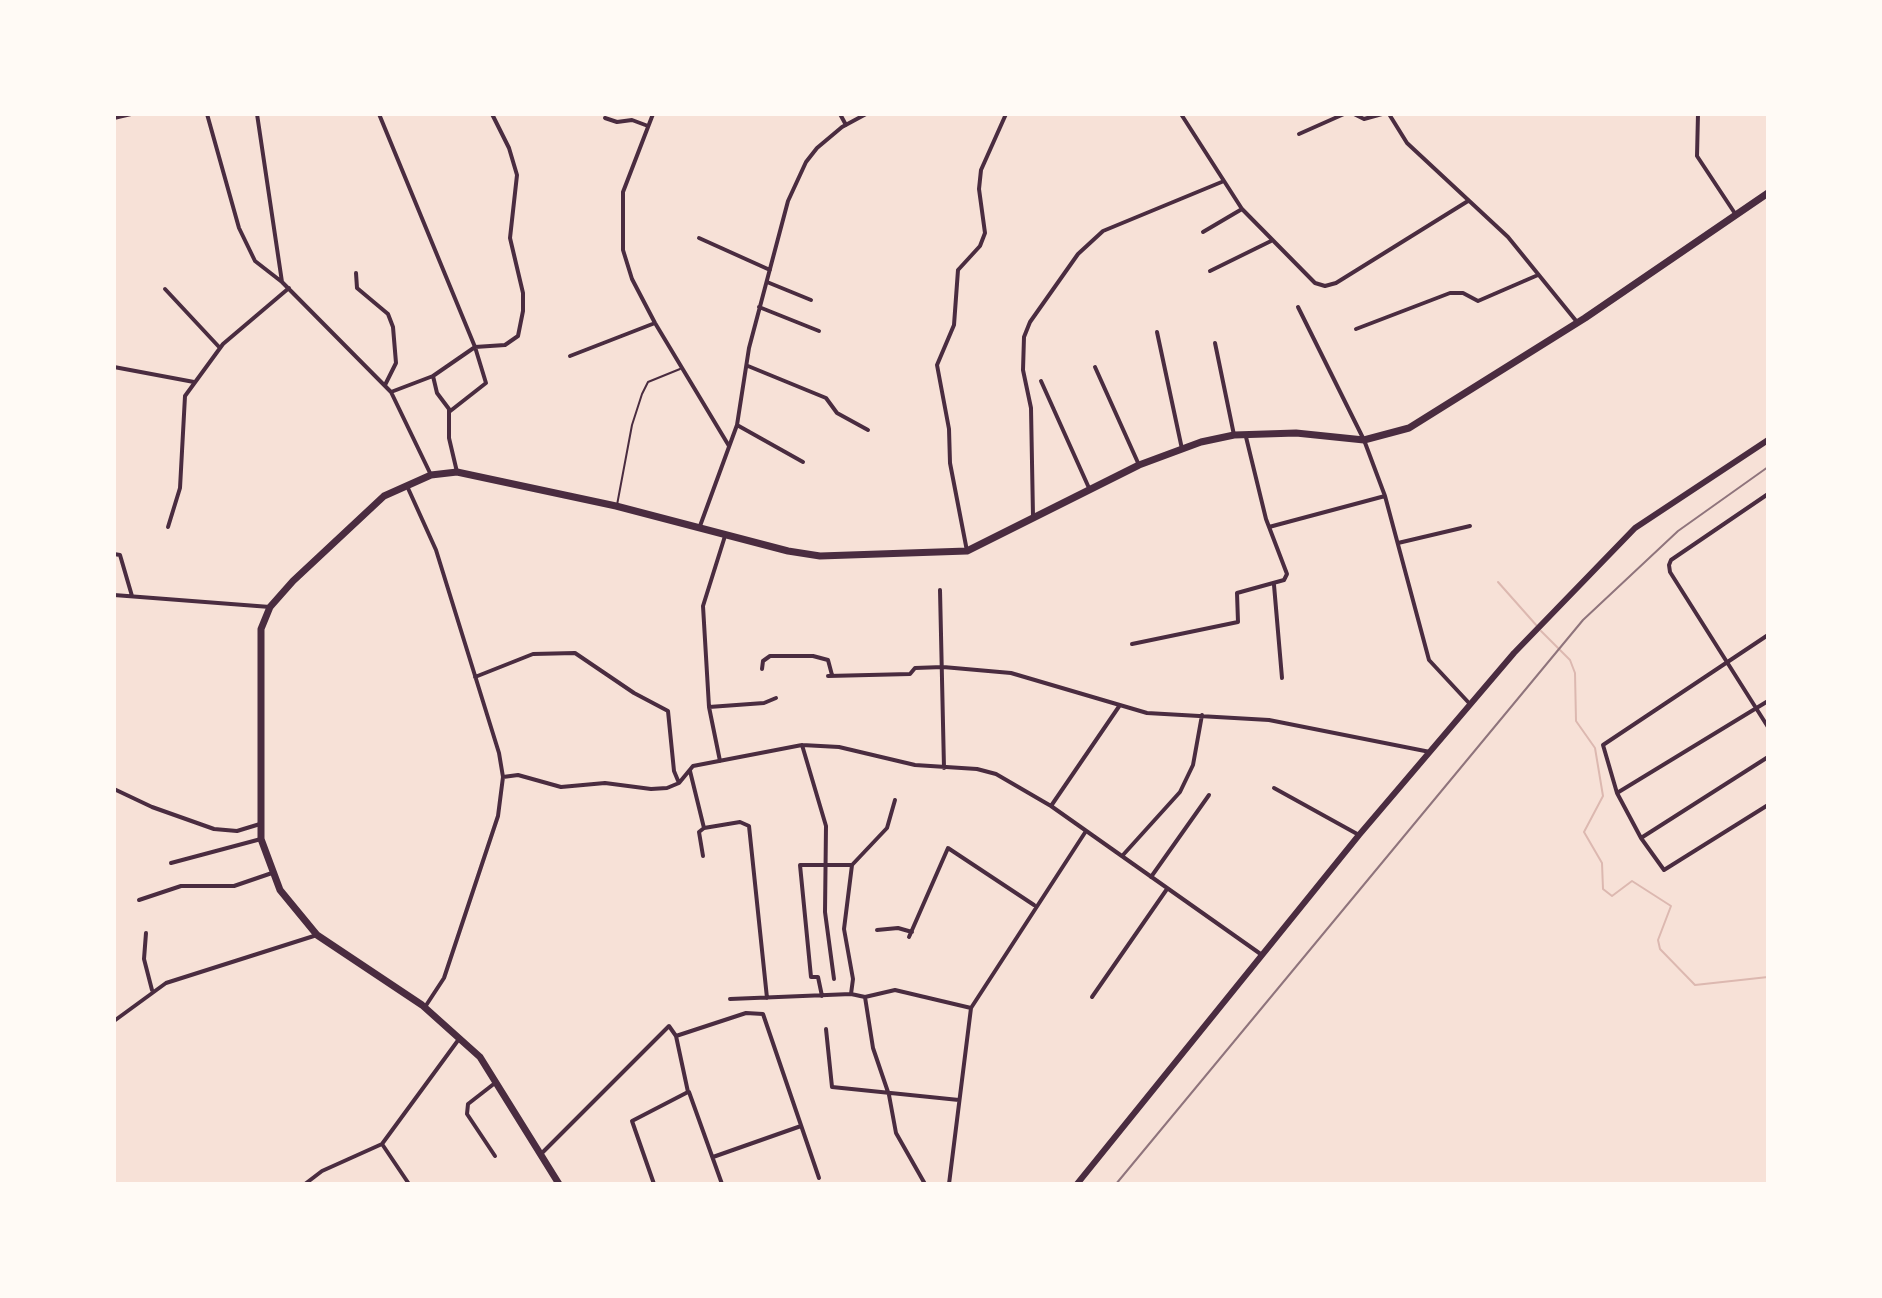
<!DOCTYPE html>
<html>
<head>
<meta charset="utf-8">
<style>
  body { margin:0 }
  #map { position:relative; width:1882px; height:1298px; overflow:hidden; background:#f7e1d7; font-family:Mulish,sans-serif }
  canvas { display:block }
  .frame { position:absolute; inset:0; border:116px solid #fffaf5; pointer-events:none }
</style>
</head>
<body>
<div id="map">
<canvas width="1882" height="1298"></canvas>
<div class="frame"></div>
</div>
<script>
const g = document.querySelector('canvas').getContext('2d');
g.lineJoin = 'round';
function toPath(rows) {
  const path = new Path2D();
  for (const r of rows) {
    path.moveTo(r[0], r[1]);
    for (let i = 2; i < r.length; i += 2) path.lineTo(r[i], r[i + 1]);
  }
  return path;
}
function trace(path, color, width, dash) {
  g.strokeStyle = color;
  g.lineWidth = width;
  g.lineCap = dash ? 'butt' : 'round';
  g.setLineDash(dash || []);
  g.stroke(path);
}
trace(toPath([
  [1498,582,1537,626],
  [1541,631,1570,660,1575,673,1576,721,1595,748,1603,796,1584,832,1602,863,1603,889,1612,896,1632,881,1671,906,1658,940,1660,949,1695,985,1768,977]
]), '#dcb8b0', 2);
trace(toPath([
  [617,505,632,425,642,394,648,382,680,369]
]), '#4a2c40', 2);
trace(toPath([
  [207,114,239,228,255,261,282,282,391,392,431,475],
  [257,114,282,282],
  [379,114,475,347,486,383,449,412],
  [653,114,623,192,623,250,632,279,655,323,729,446],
  [840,114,846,125],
  [1181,114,1242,209,1315,283,1325,286,1336,283,1468,201],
  [1354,114,1364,119,1382,114],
  [1389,114,1407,143,1508,237,1577,322],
  [1698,114,1697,156,1736,215],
  [114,118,131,114],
  [605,118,617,122,632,120,648,126],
  [1299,134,1344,114],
  [1203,232,1242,209],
  [699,238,770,270],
  [1210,271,1271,241],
  [356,273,357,288,388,314,393,327,396,363,385,385],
  [767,282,811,300],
  [165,289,220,348],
  [759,307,819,331],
  [1298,307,1364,440,1385,496,1429,660,1469,703],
  [1356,329,1450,293,1463,293,1478,301,1538,275],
  [1157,332,1182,449],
  [1215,343,1234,435],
  [570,356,655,323],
  [748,366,826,398,837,413,868,430],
  [114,367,194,382],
  [1095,367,1139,465],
  [1041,381,1089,488],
  [391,392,433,376],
  [737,425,803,462],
  [457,472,449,438,449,409,437,393,433,376,475,347,505,345,518,336,523,311,523,293,510,238,517,175,509,148,492,114],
  [407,486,436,550,499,753,503,777,498,816,444,978,425,1007],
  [1768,494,1671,560,1669,565,1670,572,1768,727],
  [1033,516,1031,408,1023,370,1024,337,1030,322,1078,254,1103,231,1224,181],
  [700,526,737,425,749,348,788,201,806,162,817,148,842,127,866,114],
  [168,527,180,488,185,396,223,344,289,288],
  [1269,527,1385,496],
  [1398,543,1470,526],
  [967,551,950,463,949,429,937,365,954,325,958,270,980,246,985,233,979,189,981,170,1006,114],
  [114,554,120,555,132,596],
  [1274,585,1282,678],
  [940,590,944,768],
  [114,595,270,607],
  [1768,635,1603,745,1617,793,1641,838,1664,870,1768,805],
  [1132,644,1238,622,1237,593,1284,580,1287,574,1266,519,1246,437],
  [762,669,763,661,770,656,813,656,828,660,832,675],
  [828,676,910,674,915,668,943,667,1011,673,1147,713,1269,720,1430,752],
  [475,677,533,654,575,653,634,693,668,711,674,771,679,783],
  [709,707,764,703,776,698],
  [802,745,826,826,825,912,834,979],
  [720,761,709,707,703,606,725,536],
  [690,771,704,828,740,822,749,826,767,998],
  [503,777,518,775,561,787,605,783,651,789,667,788,679,783,693,766,802,745,839,747,915,765,977,769,996,774,1051,806,1262,955],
  [1274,788,1359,835],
  [114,789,152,807,214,829,237,831,260,824],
  [1617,793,1768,701],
  [1051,806,1120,705],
  [1641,838,1768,757],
  [1123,855,1180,792,1193,765,1202,715],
  [703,856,699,832,704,828],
  [171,863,261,839],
  [1151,877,1209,795],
  [139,900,181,886,234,886,272,873],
  [877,930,898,928,912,932],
  [146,933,144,959,152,990],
  [909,937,948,848,1034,905],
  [851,994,853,979,844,929,852,865,887,828,895,800],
  [822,996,818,977,811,977,800,865,852,865],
  [865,997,873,1048,889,1095,896,1133,925,1184],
  [1092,997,1167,889],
  [730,999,851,994,865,997,895,990,971,1008],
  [114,1021,166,983,317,935],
  [826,1029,832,1087,959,1100],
  [676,1036,746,1013,763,1014,819,1178],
  [495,1083,468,1104,467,1114,495,1156],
  [689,1092,722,1184],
  [382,1144,409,1184],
  [542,1153,669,1026,676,1036,688,1092,632,1121,654,1184],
  [713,1157,801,1126],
  [305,1184,322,1171,382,1144,459,1039],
  [949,1184,971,1008,1086,831]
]), '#4a2c40', 4);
trace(toPath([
  [1077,1184,1359,835,1514,653,1635,528,1768,440]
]), '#4a2c40', 6);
trace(toPath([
  [559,1184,480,1057,422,1005,317,935,280,890,261,839,261,629,270,607,293,581,384,496,431,475,457,472,616,506,788,551,820,556,967,551,1139,465,1201,442,1234,435,1296,433,1364,440,1409,428,1585,318,1768,193]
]), '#4a2c40', 7);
trace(toPath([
  [1116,1184,1583,620,1678,531,1768,467]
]), '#8f747c', 2);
</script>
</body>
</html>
